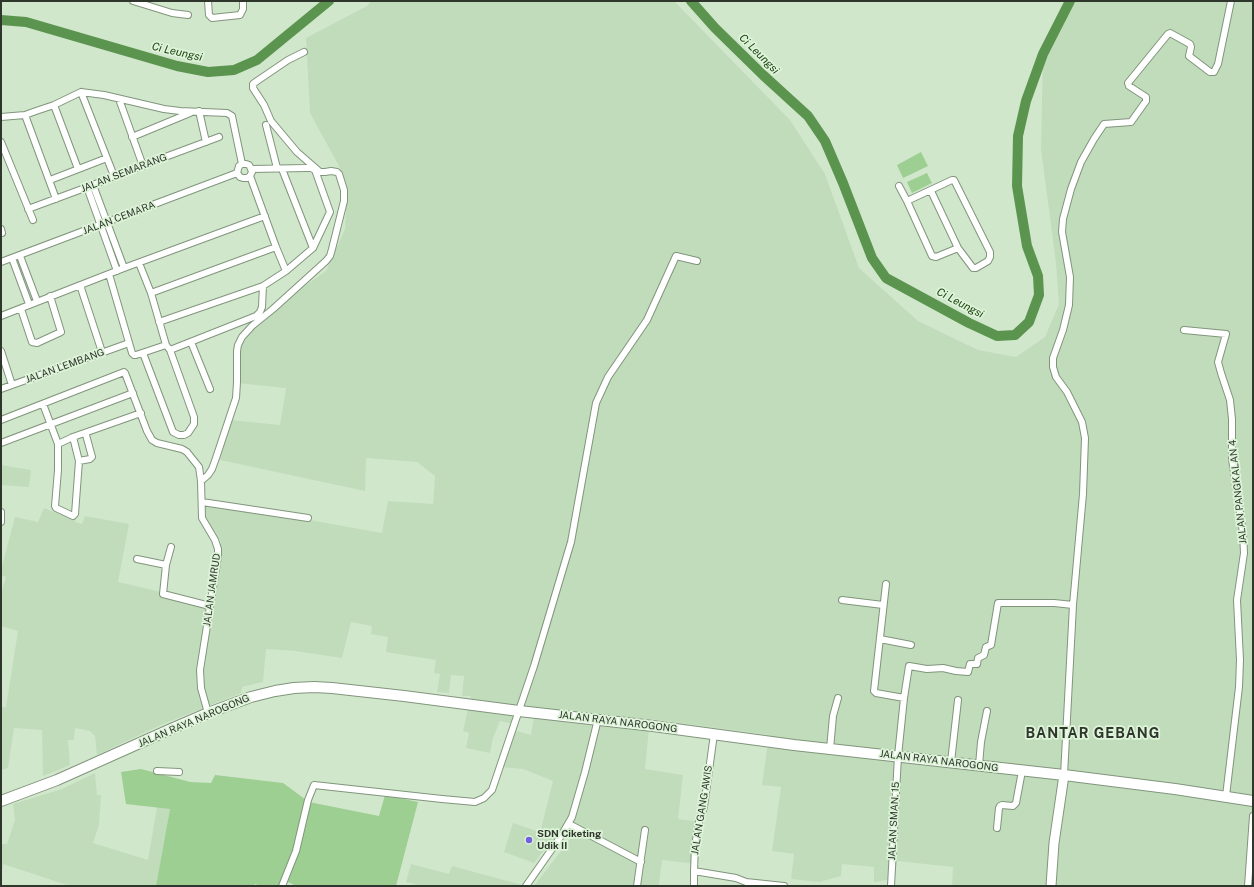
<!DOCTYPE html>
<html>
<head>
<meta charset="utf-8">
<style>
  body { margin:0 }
  #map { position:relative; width:1254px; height:887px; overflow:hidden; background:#d1e7cc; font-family:"Public Sans",sans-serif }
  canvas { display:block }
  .frame { position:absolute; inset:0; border:2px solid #2f372d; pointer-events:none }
</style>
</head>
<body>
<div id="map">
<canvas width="1254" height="887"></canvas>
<div class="frame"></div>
</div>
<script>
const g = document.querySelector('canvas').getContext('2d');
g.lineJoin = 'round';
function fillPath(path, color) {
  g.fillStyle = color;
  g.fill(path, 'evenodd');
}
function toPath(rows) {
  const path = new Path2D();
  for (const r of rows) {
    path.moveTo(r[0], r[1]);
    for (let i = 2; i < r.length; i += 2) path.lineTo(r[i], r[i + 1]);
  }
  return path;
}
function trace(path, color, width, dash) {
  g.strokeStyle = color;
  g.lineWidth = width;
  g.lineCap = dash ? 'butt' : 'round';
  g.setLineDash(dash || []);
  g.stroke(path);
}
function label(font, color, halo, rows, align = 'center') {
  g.font = font + ' "Public Sans",sans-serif';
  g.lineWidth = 3.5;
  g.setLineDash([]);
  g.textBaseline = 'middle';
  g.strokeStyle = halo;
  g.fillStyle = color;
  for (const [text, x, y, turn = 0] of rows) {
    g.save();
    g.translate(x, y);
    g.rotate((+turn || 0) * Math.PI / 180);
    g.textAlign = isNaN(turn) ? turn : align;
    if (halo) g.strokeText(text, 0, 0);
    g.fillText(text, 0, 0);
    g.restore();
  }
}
fillPath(toPath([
  [371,1,674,1,790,120,825,174,859,268,918,321,978,350,1016,357,1045,337,1059,304,1056,263,1041,149,1043,54,1070,1,1253,1,1253,886,952,886,953,867,897,861,895,879,874,882,874,867,842,864,841,876,819,882,791,879,794,854,772,851,781,787,762,785,769,735,650,719,645,769,683,775,678,819,701,822,696,864,662,860,659,885,663,886,534,886,571,838,541,829,553,781,523,769,501,767,513,730,531,735,534,717,518,714,514,724,500,721,493,738,490,753,466,748,469,733,463,731,471,696,462,696,464,676,451,675,449,693,437,692,440,674,434,673,436,660,386,652,388,637,371,634,372,626,351,622,342,658,295,651,266,649,263,682,242,687,241,693,163,724,97,755,95,736,90,731,75,728,74,740,68,740,70,765,43,776,42,730,14,728,8,768,1,770,1,707,6,707,18,631,1,626,1,594,6,577,1,575,1,570,15,517,38,522,44,508,54,512,56,509,76,518,75,522,82,524,85,516,129,524,118,582,210,603,215,578,221,542,203,512,209,502,382,533,388,501,433,504,435,476,417,462,366,458,365,491,220,460,230,420,280,425,286,388,237,383,242,338,254,322,326,271,345,229,347,193,339,166,310,113,306,38,367,6],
  [1,465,31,470,29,487,1,485],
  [95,773,97,795,101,795,99,825,93,843,148,860,157,807,170,809,156,886,70,886,3,864,1,877,1,844,7,844,15,820,13,804,62,789],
  [513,823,554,837,534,863,504,852],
  [411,864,449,874,452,866,526,886,421,886,406,882]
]), '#c1dcbb');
fillPath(toPath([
  [921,152,928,166,903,178,897,165],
  [927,173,932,183,912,193,907,182],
  [141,769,190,782,211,783,215,775,283,783,309,802,379,816,385,795,418,802,396,886,296,886,286,881,282,886,260,886,255,884,254,886,156,886,170,809,126,804,121,772]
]), '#9dce92');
trace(toPath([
  [691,1,715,28,763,75,808,116,825,141,843,183,872,258,886,278,969,323,997,336,1015,335,1029,322,1039,295,1038,276,1027,246,1017,186,1018,136,1026,101,1043,54,1070,1],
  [1,20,26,22,177,66,208,72,234,70,257,60,329,1]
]), '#5b944f', 10);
const street = toPath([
  [133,1,172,13,188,15],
  [208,1,209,15,212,18,240,15,243,9,243,1],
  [81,92,114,176],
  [119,99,143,166],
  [54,105,78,169],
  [199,111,206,142],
  [25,115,56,199],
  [1,117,25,115,36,111,54,105,81,92,104,95,164,109,180,111,227,113,232,116,242,164],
  [266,125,277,168],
  [132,137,190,113],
  [1,142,33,220],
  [282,169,313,248],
  [250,176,276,247,286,271],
  [50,180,107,158],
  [93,185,124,268],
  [899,186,907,201,932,256,936,257,958,248,973,268,976,268,988,261,990,257,990,252,954,180,952,180,907,201],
  [87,187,117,271],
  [931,191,958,248],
  [28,209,93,185,114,176,219,137],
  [1,229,2,233],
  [20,256,37,301],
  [12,258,29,304],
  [1,262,237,173],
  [139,263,151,293,166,345,170,350,194,417,194,424,188,433,184,435,179,435,173,432,143,353],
  [109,274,132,353,134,355,136,355,166,345],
  [80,285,102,352],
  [151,293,276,247],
  [21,309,32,342,37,343,61,332,50,296],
  [1,316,124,268,265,216],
  [159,322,263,286,286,271,313,248,330,212,315,170,311,168,307,168,251,169,249,165,246,164,242,164,239,166,237,173,240,177,243,178,247,178,250,176,252,172,251,169],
  [1184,330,1226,334,1218,362,1221,373,1230,400,1232,419,1232,459,1243,533,1244,553,1237,600,1240,660,1239,687,1226,796],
  [191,342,210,389],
  [170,350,256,316,260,312,262,307,263,286],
  [1,351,12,385],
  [1,389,129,343],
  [43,404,58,444,58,470,55,506,56,508,73,516,75,514,79,461,73,437],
  [1,420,124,372,125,373,147,431,152,440,157,443,182,449,187,452,199,467,201,481,202,518,215,540,218,549,218,556,200,670,201,688,208,713],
  [1,443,133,393],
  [58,444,73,437,141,413],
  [79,461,90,459,92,457,86,435],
  [201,481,208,475,212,469,216,458,236,398,237,382,237,351,238,345,242,337,252,326,273,309,326,261,330,256,332,249,344,201,344,190,339,174,337,172,331,171,325,172,320,172,297,152,271,121,264,105,253,88,253,84,257,81,288,60,304,52],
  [202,502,308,518],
  [1,512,1,522],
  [171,547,166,565,163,594,210,606],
  [137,559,166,565],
  [886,584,874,691,876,693,904,698,898,756,891,886],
  [842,600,883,605],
  [880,639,911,645],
  [904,698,909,666,927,669,943,668,956,671,968,672,970,664,977,664,978,658,984,655,986,647,991,645,998,603,1054,603,1073,605],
  [830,749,833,716,838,698],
  [951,762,958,700],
  [979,765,981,742,987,711],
  [157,771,179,772],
  [1064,775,1073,605,1083,494,1085,438,1082,422,1067,392,1056,377,1053,367,1053,358,1063,330,1069,305,1070,277,1062,232,1063,219,1071,189,1081,162,1094,139,1104,124,1131,122,1146,101,1146,97,1129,86,1128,83,1168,34,1170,33,1190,44,1191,47,1189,56,1210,72,1214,72,1218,64,1231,1],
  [569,824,641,862],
  [997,828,999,808,1000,806,1002,805,1013,806,1016,803,1022,771],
  [694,871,736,878,746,882,784,886],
  [282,886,296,851,308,800,314,785,442,799,475,802,484,798,492,790,534,666,571,542,596,403,608,377,647,320,676,256,697,261],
  [526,886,561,836,572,817,585,772,598,719],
  [637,886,645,830],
  [694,886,694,871,695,846,699,822,704,807,714,734],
  [1248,886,1253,816]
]);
const secondary = toPath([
  [1051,886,1054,843,1064,775]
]);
const primary = toPath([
  [1,801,57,780,171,729,208,713,251,697,275,691,294,688,314,687,332,688,404,696,519,711,653,726,794,745,1064,775,1175,789,1253,801]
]);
trace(street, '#81957c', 8);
trace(secondary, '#81957c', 11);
trace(primary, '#81957c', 12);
trace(street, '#fff', 6);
trace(secondary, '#fff', 9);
trace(primary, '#fff', 10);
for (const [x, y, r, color] of [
  [529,840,4,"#6f62dc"]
]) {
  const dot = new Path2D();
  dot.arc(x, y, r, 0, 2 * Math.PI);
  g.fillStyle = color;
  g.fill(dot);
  trace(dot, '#def4d9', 1.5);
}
label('10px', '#2f372d', '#def4d9', [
  ["JALAN SEMARANG",124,173,-21],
  ["JALAN CEMARA",119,218,-21],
  ["JALAN LEMBANG",65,366,-20],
  ["JALAN PANGKALAN 4",1238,492,-96],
  ["JALAN JAMRUD",212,590,-82],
  ["JALAN RAYA NAROGONG",194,721,-23],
  ["JALAN RAYA NAROGONG",618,722,7],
  ["JALAN RAYA NAROGONG",939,761,7],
  ["JALAN GANG AWIS",702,810,-81],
  ["JALAN SMAN. 15",894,821,-87]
]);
label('bold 10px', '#2f372d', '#def4d9', [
  ["SDN Ciketing",537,834],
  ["Udik II",537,846]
], 'left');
label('italic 11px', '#1d4413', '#def4d9', [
  ["Ci Leungsi",177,52,13],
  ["Ci Leungsi",759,54,45],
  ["Ci Leungsi",960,303,28]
]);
g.letterSpacing = '1px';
label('bold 14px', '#2f372d', '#def4d9', [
  ["BANTAR GEBANG",1093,734]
]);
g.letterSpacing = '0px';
</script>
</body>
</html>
